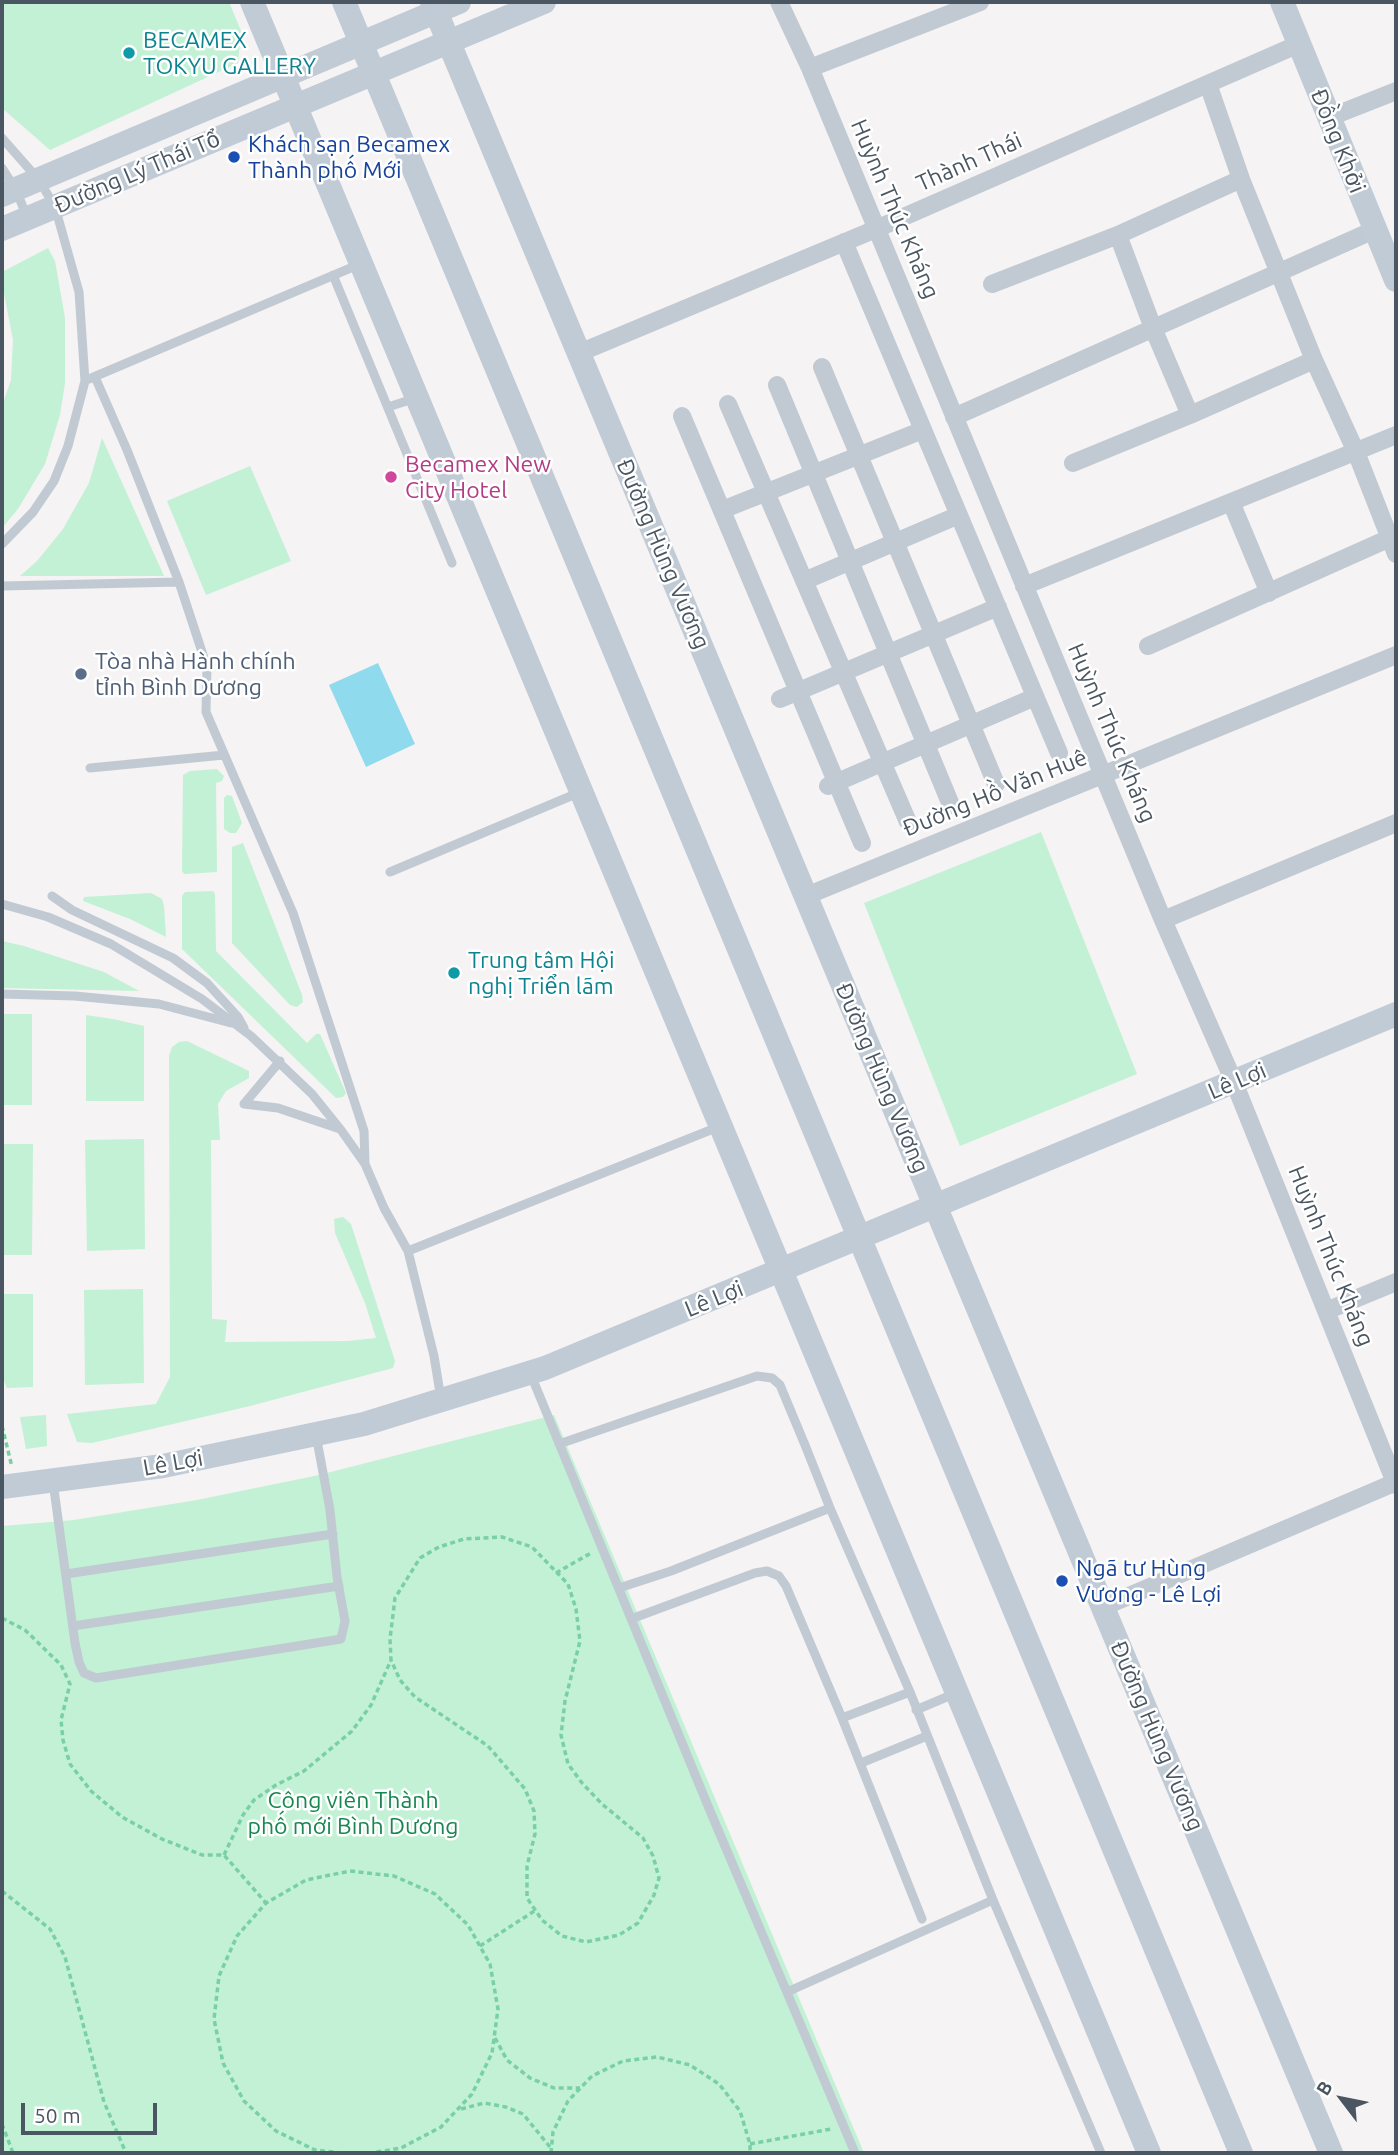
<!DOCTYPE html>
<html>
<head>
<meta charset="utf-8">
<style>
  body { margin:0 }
  #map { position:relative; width:1398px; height:2155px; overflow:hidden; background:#f5f3f3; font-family:Ubuntu,sans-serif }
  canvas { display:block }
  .frame { position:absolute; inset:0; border:4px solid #4a5661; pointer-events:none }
  .north { position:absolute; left:1307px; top:2064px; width:70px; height:70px; -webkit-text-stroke:5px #fff; paint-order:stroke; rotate:302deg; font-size:19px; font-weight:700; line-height:28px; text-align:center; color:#4a5661 }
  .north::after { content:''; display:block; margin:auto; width:24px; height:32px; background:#4a5661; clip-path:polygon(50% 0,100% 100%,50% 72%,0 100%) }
  .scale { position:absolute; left:21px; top:2103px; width:136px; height:32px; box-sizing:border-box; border:4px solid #4a5661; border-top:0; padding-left:9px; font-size:21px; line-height:24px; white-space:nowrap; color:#4a5661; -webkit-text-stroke:5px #fff; paint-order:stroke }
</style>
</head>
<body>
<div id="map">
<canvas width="1398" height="2155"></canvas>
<div class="frame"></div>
<div class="north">B</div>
<div class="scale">50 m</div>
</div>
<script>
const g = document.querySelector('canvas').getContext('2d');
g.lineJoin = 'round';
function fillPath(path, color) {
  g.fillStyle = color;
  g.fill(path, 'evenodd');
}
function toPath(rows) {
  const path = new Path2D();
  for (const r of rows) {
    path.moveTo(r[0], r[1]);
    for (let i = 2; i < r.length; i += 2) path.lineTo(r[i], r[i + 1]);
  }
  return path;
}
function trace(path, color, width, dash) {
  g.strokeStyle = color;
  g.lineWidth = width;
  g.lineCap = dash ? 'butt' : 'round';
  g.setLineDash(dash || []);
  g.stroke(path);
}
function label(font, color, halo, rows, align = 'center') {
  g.font = font + ' Ubuntu,sans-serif';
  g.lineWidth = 5;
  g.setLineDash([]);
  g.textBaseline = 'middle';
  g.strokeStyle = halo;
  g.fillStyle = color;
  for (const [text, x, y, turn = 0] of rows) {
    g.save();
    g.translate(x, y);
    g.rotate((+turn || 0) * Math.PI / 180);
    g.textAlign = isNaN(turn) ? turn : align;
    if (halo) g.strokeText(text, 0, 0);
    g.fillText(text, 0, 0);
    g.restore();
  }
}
fillPath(toPath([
  [2,2,229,2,241,31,238,63,50,150,2,108],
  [48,248,55,261,65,318,65,383,60,415,45,464,18,509,2,528,2,406,11,380,13,340,2,283,2,272],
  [102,438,164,576,20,576,37,561,63,529,89,483],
  [250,466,291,561,206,595,167,501],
  [217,769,224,776,222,781,216,783,217,872,184,874,182,871,183,775,190,771],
  [227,795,232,796,242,823,236,833,230,833,224,829,224,798],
  [1041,832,1137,1074,960,1146,864,903],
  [243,843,302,995,303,1002,297,1007,290,1005,232,943,232,847],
  [213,891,215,894,216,951,307,1043,316,1034,320,1034,346,1093,343,1097,336,1098,182,949,182,896,185,892],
  [151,893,162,899,164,906,166,937,130,919,83,901,84,897],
  [2,941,24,946,104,972,139,991,2,988],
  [2,1014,32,1014,32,1105,2,1105],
  [86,1015,113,1019,144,1026,144,1101,86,1101],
  [187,1041,249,1071,249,1078,226,1091,218,1104,220,1140,211,1140,212,1319,227,1320,225,1342,348,1341,376,1338,365,1303,335,1233,334,1219,343,1217,351,1224,395,1361,393,1368,250,1406,92,1443,77,1442,67,1414,156,1404,170,1377,169,1056,172,1047,179,1042],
  [144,1139,145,1249,87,1251,85,1140],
  [2,1144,33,1144,32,1255,2,1255],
  [143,1289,144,1383,85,1385,84,1290],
  [2,1294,33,1294,33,1387,7,1388,2,1376],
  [46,1415,47,1446,26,1449,20,1417],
  [554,1415,864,2153,2,2153,2,1526,74,1520,197,1500,319,1475]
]), '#c3f1d5');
fillPath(toPath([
  [378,663,415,744,366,767,329,685]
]), '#90daee');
trace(toPath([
  [2,1426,12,1467],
  [556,1573,591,1553],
  [2,1618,25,1630,61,1665,70,1684,61,1720,63,1740,70,1764,91,1791,122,1817,162,1839,202,1855,224,1855,266,1903],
  [224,1855,243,1815,254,1800,276,1785,304,1771,352,1731,371,1705,391,1660,390,1639,395,1598,420,1558,439,1547,464,1539,502,1537,532,1547,568,1584,576,1609,580,1641,565,1701,561,1735,568,1764,582,1783,602,1804,643,1838,653,1856,659,1878,654,1895,638,1923,619,1935,586,1942,562,1936,542,1920,527,1898,527,1866,535,1834,534,1811,525,1789,488,1746,415,1697,400,1680,391,1660],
  [2,1891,50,1929,65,1957,104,2102,126,2153],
  [480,1946,536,1910],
  [495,2038,507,2060,530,2078,554,2088,580,2088],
  [461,2109,484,2103,506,2107,523,2114,550,2147],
  [2,2124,13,2153],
  [750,2144,831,2129],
  [342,2153,315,2150,276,2131,244,2101,223,2063,214,2019,219,1976,237,1936,266,1903,306,1880,350,1871,394,1876,435,1894,468,1925,490,1964,498,2009,492,2053,472,2094,441,2127,401,2148,371,2153],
  [551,2153,553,2132,568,2101,592,2076,623,2061,657,2057,690,2065,719,2084,740,2111,750,2144,750,2153]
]), '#7ad0a6', 3.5, [5, 3.5]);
trace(toPath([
  [2,138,39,180,55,207,79,292,85,381,68,446,54,481,33,512,2,544],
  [2,168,16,190,27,217],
  [333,275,452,563],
  [95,377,127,450,179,582,207,667,206,712,293,913,364,1131,365,1164],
  [89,379,360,264],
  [388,407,416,398],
  [2,586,179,582],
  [90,768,224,755],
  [390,872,578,793],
  [52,896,72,910,173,958,207,983,238,1017,244,1028],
  [2,904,48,917,111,944,202,999,251,1036,312,1094,341,1130,365,1164,384,1208,408,1251,434,1356,441,1399],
  [2,994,75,996,159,1004,231,1023],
  [244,1104,278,1108,340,1129],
  [244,1104,280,1061],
  [408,1251,718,1127],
  [531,1375,708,1806,855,2153],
  [559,1444,757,1376,772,1378,780,1385,805,1445,830,1508,671,1571,619,1588],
  [53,1482,75,1643,79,1662,84,1673,96,1678,341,1639,345,1621,337,1577,330,1510,316,1435],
  [830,1508,910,1692,993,1900,1101,2153],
  [66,1574,333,1534],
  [631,1619,755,1573,767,1571,779,1576,786,1586,842,1718,922,1919],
  [73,1626,339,1586],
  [916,1710,956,1693],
  [842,1718,910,1692],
  [861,1763,927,1736],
  [787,1992,993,1900]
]), '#c1cad2', 9);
trace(toPath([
  [779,2,810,68,1163,920,1234,1082,1396,1485],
  [810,68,980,2],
  [1208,84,1241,179,1314,360,1356,452,1396,554],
  [1328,118,1396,91],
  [1118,235,1153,328,1190,415],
  [844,242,1059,753],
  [992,284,1118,235,1241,179],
  [579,353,876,229,1299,44],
  [822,367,996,784],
  [777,385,951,805],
  [728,404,908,822],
  [682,416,862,843],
  [954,417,1374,230],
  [1073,463,1190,415,1314,360],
  [1231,502,1269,593],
  [722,510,923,430],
  [804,581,959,515],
  [1024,586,1396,435],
  [1148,646,1390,538],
  [780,699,998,607],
  [828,786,1035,697],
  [806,896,1396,655],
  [1163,920,1396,823],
  [1326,1311,1396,1282],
  [1103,1607,1396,1482]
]), '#c1cad2', 18);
trace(toPath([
  [252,2,1149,2153],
  [344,2,1241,2153],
  [432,2,1331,2153],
  [1282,2,1396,280],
  [2,195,459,2],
  [2,229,544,2],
  [2,1487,163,1466,364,1424,545,1368,1396,1014]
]), '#c1cbd6', 24);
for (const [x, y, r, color] of [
  [129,53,7,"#0f9aa8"],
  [234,157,7,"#1a4fb4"],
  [391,477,7,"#d1479c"],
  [81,674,7,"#5c6f8a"],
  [454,973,7,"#0f9aa8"],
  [1062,1581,7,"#1a4fb4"]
]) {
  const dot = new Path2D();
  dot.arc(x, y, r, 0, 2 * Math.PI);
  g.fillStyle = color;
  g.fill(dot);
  trace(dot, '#fff', 2.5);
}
label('23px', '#0d838f', '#fff', [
  ["BECAMEX",143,40],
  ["TOKYU GALLERY",143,66],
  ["Trung tâm Hội",468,960],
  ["nghị Triển lãm",468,986]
], 'left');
label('23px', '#4a5661', '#fff', [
  ["Đồng Khởi",1338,141,68],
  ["Thành Thái",969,162,-24],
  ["Đường Lý Thái Tổ",137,172,-23],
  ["Huỳnh Thúc Kháng",895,209,67],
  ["Đường Hùng Vương",663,554,67],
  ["Huỳnh Thúc Kháng",1112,733,67],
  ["Đường Hồ Văn Huê",995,793,-22],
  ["Đường Hùng Vương",882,1078,67],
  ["Lê Lợi",1237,1081,-23],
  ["Huỳnh Thúc Kháng",1331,1256,68],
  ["Lê Lợi",714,1299,-22],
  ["Lê Lợi",173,1463,-10],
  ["Đường Hùng Vương",1157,1736,67]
]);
label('23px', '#164399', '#fff', [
  ["Khách sạn Becamex",248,144],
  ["Thành phố Mới",248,170],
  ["Ngã tư Hùng",1076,1568],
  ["Vương - Lê Lợi",1076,1594]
], 'left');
label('23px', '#b23c85', '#fff', [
  ["Becamex New",405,464],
  ["City Hotel",405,490]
], 'left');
label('23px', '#4e5e75', '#fff', [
  ["Tòa nhà Hành chính",95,661],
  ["tỉnh Bình Dương",95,687]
], 'left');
label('23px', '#17864f', '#fff', [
  ["Công viên Thành",353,1800],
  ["phố mới Bình Dương",353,1826]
]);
</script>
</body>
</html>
